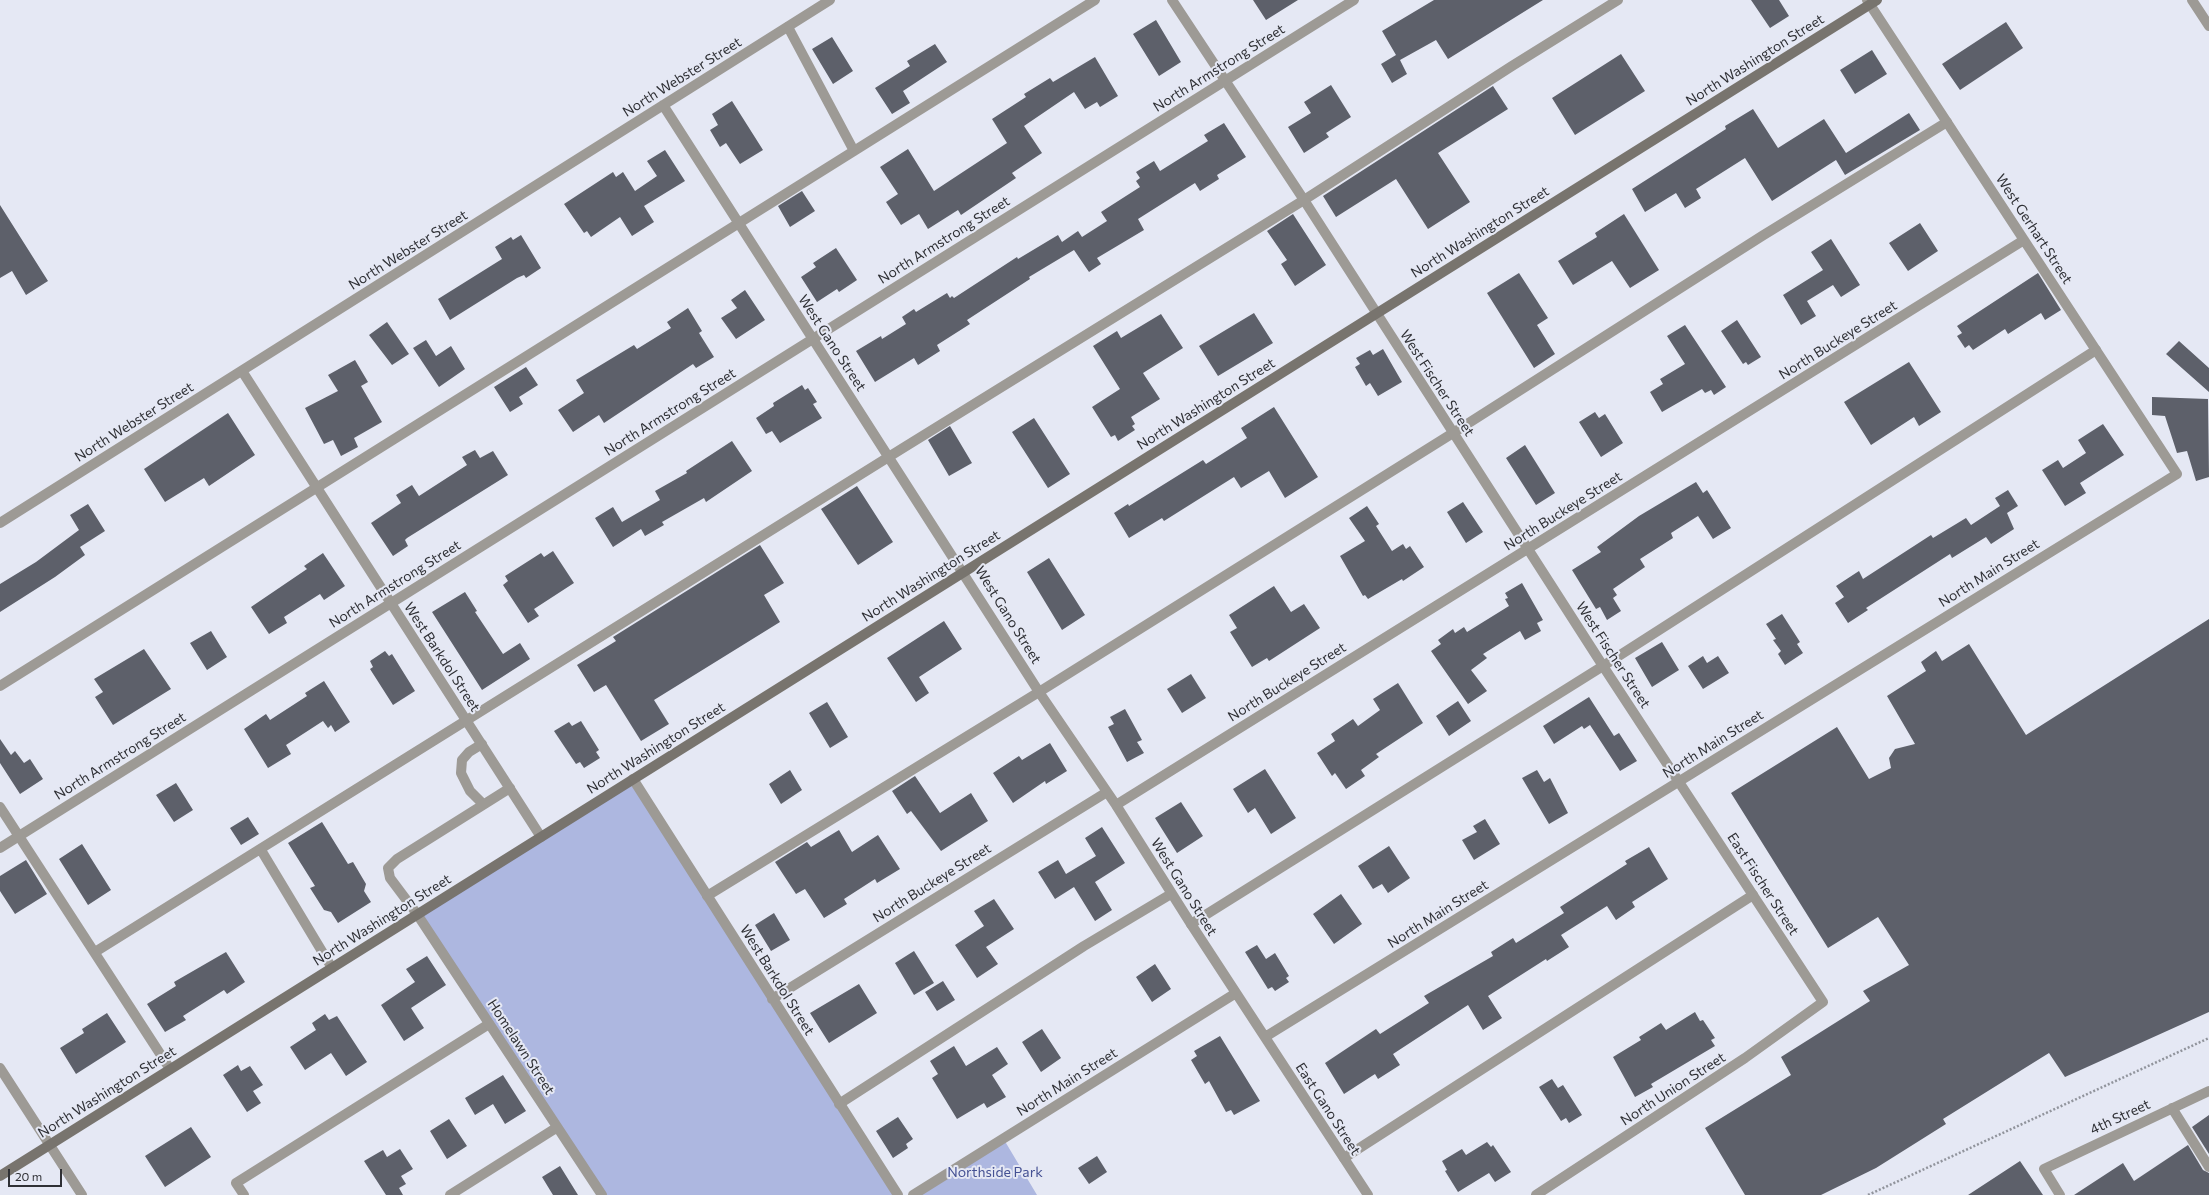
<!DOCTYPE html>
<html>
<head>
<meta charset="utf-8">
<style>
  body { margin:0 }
  #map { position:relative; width:2209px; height:1195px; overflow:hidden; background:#e5e8f4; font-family:Commissioner,sans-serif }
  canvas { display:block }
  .scale { position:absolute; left:8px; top:1169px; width:54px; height:18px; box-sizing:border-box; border:2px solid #2f3035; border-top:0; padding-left:5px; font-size:12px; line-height:14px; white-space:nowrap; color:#2f3035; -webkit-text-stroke:3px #e5e8f4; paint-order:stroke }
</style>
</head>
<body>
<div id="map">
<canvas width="2209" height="1195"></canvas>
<div class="scale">20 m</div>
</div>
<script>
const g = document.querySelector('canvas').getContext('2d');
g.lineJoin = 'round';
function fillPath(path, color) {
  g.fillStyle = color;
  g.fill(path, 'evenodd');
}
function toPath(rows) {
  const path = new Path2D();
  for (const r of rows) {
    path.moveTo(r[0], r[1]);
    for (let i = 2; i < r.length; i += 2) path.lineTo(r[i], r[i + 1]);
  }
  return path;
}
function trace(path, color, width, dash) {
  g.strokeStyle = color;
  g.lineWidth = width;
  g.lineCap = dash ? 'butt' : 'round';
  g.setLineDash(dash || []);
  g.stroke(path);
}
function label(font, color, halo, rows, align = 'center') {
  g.font = font + ' Commissioner,sans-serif';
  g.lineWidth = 4;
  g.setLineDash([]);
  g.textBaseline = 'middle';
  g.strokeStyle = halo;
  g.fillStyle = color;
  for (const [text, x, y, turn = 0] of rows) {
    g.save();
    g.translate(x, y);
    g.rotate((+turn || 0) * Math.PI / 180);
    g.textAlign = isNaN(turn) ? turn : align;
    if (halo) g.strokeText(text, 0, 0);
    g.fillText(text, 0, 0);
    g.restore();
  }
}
fillPath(toPath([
  [633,779,898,1195,602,1195,417,914],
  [1003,1138,1037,1195,913,1195]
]), '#adb7e0');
fillPath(toPath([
  [1253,0,1298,0,1266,20],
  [1434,0,1543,0,1448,59,1436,40,1400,60,1407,74,1392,83,1381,64,1396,55,1382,31],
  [1751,0,1779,0,1789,16,1770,28],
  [1156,20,1181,62,1159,76,1133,34],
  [2006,22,2023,48,1960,90,1942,64],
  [832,37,853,71,833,84,812,49],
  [935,44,947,62,903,91,910,103,892,114,875,88,910,66,907,61],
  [1872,50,1887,74,1855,94,1840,70],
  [1621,54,1645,91,1575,135,1552,98],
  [1095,57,1118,96,1100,107,1097,102,1085,109,1074,92,1024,126,1042,153,1012,173,1016,178,961,215,958,210,928,229,919,214,901,225,886,202,898,194,880,167,908,149,934,191,1007,143,992,119,1026,97,1024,94,1050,78,1053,82],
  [1331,85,1351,117,1326,133,1329,137,1304,153,1288,127,1311,113,1304,102],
  [1493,86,1508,109,1438,153,1470,202,1428,229,1396,179,1336,217,1323,196],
  [732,101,763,150,740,164,726,143,720,147,710,130,718,125,712,114],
  [1753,109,1778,148,1824,119,1846,153,1909,113,1920,130,1845,175,1836,160,1772,201,1745,158,1696,189,1701,198,1685,208,1676,193,1645,212,1632,189,1726,129,1725,126],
  [1224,123,1246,157,1217,175,1219,179,1200,191,1195,183,1138,219,1144,230,1097,258,1101,264,1089,272,1074,250,1029,277,1030,279,967,320,970,324,937,345,940,351,918,365,914,358,875,382,856,351,881,336,882,339,906,324,902,317,914,309,916,312,947,293,950,298,952,296,954,298,1017,257,1018,259,1058,235,1062,242,1078,231,1082,237,1107,221,1101,212,1140,187,1136,181,1140,178,1136,172,1154,161,1160,171,1208,141,1204,135],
  [665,150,685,181,644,206,654,222,632,236,620,217,591,237,587,231,584,233,564,204,613,172,616,177,623,172,635,191,657,176,647,161],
  [802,191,815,211,790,227,778,206],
  [0,205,48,281,26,295,12,271,0,278],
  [1293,214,1326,265,1295,286,1281,264,1287,260,1267,231],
  [1624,214,1659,270,1630,288,1612,261,1573,285,1558,261,1597,237,1595,233],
  [1920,223,1938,251,1908,271,1889,243],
  [521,235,541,268,526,278,524,275,517,278,450,320,438,299,502,259,495,247,511,237,513,240],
  [1831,239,1860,285,1841,297,1833,285,1807,301,1816,316,1801,325,1783,295,1823,270,1811,252],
  [836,248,857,280,839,292,837,289,817,302,801,277,816,267,813,263],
  [1519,273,1548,318,1537,325,1555,354,1534,368,1487,293],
  [2038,273,2061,310,2045,320,2041,313,2008,334,2005,329,1973,350,1969,345,1965,348,1957,336,1962,333,1957,326],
  [745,290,765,320,736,339,721,318,737,308,731,300],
  [688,308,702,331,699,333,714,357,696,368,693,364,604,423,599,415,573,432,558,410,584,393,576,380,634,345,637,349,671,328,667,322],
  [1254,313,1273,343,1218,376,1199,346],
  [1161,314,1183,348,1143,373,1160,399,1131,417,1135,424,1132,426,1135,430,1118,441,1115,435,1111,437,1092,407,1120,389,1093,346,1117,331,1121,338],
  [1737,320,1761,357,1748,365,1746,362,1743,364,1721,331],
  [387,322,409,354,392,365,369,335],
  [1685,325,1726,387,1714,395,1711,390,1705,393,1702,389,1662,412,1650,392,1663,384,1660,379,1685,364,1667,336],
  [426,340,436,356,451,346,465,369,439,387,413,348],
  [2179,341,2209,368,2209,392,2166,354],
  [1383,349,1402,382,1378,396,1370,383,1366,386,1355,367,1360,364,1356,358,1370,350,1373,355],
  [355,360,368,382,361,386,382,422,354,438,358,447,341,456,333,440,324,444,305,408,338,391,328,375],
  [1909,362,1941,412,1919,426,1914,417,1871,445,1844,402],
  [526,367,538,385,519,397,523,404,510,412,494,387],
  [802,385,805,390,808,388,817,402,813,404,822,418,780,443,772,431,766,434,756,418,774,406,773,403],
  [2152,397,2208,399,2209,477,2196,481,2187,451,2177,453,2165,416,2152,415],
  [1274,407,1318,477,1285,498,1269,471,1241,488,1234,477,1164,521,1162,518,1129,538,1114,513,1128,504,1129,506,1203,460,1206,464,1247,438,1241,428],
  [1595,412,1599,418,1605,414,1623,443,1601,457,1579,422],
  [228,413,255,455,209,486,204,478,165,502,144,469],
  [1034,418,1070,474,1048,488,1012,432],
  [2103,424,2124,455,2080,483,2086,493,2065,506,2042,470,2058,460,2063,468,2086,453,2078,440],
  [950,426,972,463,949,476,928,440],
  [732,441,752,471,706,502,704,498,662,522,664,525,645,536,641,529,613,547,595,518,613,507,622,522,660,500,655,491,687,473,686,471],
  [1525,445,1555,493,1536,505,1506,458],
  [475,450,480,458,493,451,508,475,407,538,405,540,408,546,393,556,371,523,401,503,396,495,412,485,419,496,467,465,462,457],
  [1696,482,1703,493,1707,490,1731,528,1713,539,1698,516,1671,533,1673,538,1640,559,1645,567,1613,589,1617,595,1613,598,1621,611,1607,620,1600,607,1596,609,1572,570,1601,552,1597,547,1639,516],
  [857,486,893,542,858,565,821,509],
  [2008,490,2018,506,2007,513,2014,529,1991,544,1986,537,1952,558,1950,554,1866,608,1868,610,1848,623,1835,603,1844,597,1836,586,1859,571,1863,579,1931,535,1933,538,1966,518,1971,525,2000,506,1995,498],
  [1463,502,1483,532,1466,543,1447,512],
  [88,504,105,531,80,547,85,555,55,577,0,612,0,584,36,562,79,530,70,515],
  [1367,506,1379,524,1376,526,1392,551,1403,544,1406,549,1410,546,1424,567,1403,581,1402,579,1368,599,1365,595,1363,596,1340,556,1365,541,1349,518],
  [760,545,784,583,764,595,780,622,654,700,669,724,641,741,606,685,594,692,577,665,616,641,613,637],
  [553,551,574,583,534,609,539,616,528,623,503,585,508,581,505,576,541,553,544,557],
  [323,553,345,586,324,600,320,594,284,617,287,623,269,634,251,607,307,569,304,566],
  [1049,558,1085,615,1062,630,1027,572],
  [1522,583,1543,620,1537,623,1541,631,1525,640,1520,631,1483,654,1487,658,1471,670,1487,691,1468,704,1431,651,1441,644,1438,640,1453,629,1455,633,1464,627,1467,632,1509,606,1505,599,1508,598,1505,593],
  [1274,586,1291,612,1304,604,1320,628,1269,661,1267,658,1252,667,1230,632,1237,628,1229,615],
  [465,592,477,611,475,612,503,654,520,643,530,659,482,690,432,612],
  [1782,614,1800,642,1797,644,1803,653,1785,665,1778,654,1781,651,1773,640,1776,639,1766,624],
  [2209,619,2209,1012,2065,1077,2049,1053,1943,1119,1946,1124,1876,1168,1821,1195,1745,1195,1705,1128,1791,1075,1781,1057,1870,1001,1863,991,1909,965,1878,917,1828,948,1731,793,1837,727,1869,779,1891,768,1889,758,1895,749,1915,744,1887,696,1926,671,1921,662,1936,651,1942,661,1969,644,2026,735],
  [944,621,962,649,919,677,929,693,916,702,887,658],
  [211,631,227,657,207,670,190,643],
  [1662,642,1679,670,1652,687,1635,658],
  [144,649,171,689,113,725,95,697,103,692,94,679],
  [385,651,389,656,392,654,415,691,393,705,370,669,373,667,370,661],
  [1703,656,1707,663,1718,656,1729,673,1703,689,1688,666],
  [1191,674,1206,698,1182,713,1167,689],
  [324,681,350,722,335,732,331,725,328,728,323,721,286,745,291,754,268,768,244,729,266,714,270,720,307,696,305,693],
  [1398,683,1423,723,1376,754,1379,757,1361,770,1365,776,1346,789,1335,773,1332,776,1317,753,1335,741,1331,734,1353,719,1358,726,1380,710,1373,699],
  [1589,697,1614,736,1619,733,1637,761,1620,771,1590,725,1584,729,1582,726,1554,744,1543,726],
  [1458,701,1471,721,1449,736,1436,716],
  [827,702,848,737,830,748,809,713],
  [1125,709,1142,740,1137,742,1144,753,1127,762,1108,727,1114,724,1110,717],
  [581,721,599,750,596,752,600,758,584,768,580,762,576,764,554,731,569,722,572,726],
  [0,739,11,755,15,751,24,763,30,759,43,779,20,794,0,763],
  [1050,743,1067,771,1046,784,1045,781,1013,803,993,773,1019,756,1022,760],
  [1265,769,1296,818,1271,834,1255,808,1248,813,1233,789],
  [790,770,802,790,781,804,769,784],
  [1537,770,1544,782,1550,778,1568,813,1549,824,1522,778],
  [915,776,940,813,971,793,988,821,941,851,911,811,907,814,892,791],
  [176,783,193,810,174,822,156,795],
  [1181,802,1203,836,1177,853,1155,818],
  [248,817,259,834,241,845,230,828],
  [1485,819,1500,844,1474,860,1462,840,1477,832,1473,826],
  [322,822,348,864,353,862,366,884,364,891,371,902,338,923,331,912,324,910,310,888,315,886,288,843],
  [1102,827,1125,863,1095,882,1112,910,1095,921,1074,887,1055,899,1038,872,1058,860,1066,874,1096,856,1085,838],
  [839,830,852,852,878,835,900,869,877,883,875,879,844,899,847,904,824,918,805,889,796,894,775,862,807,842,811,847],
  [82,844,111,890,88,905,59,859],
  [1389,846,1410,878,1388,893,1382,884,1373,889,1358,866],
  [1649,847,1668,879,1632,902,1635,907,1616,920,1607,906,1561,935,1569,947,1547,961,1546,959,1488,996,1502,1018,1483,1030,1468,1005,1393,1054,1400,1065,1378,1079,1375,1074,1344,1094,1325,1063,1376,1029,1380,1034,1429,1003,1424,996,1493,956,1491,952,1513,938,1516,943,1564,913,1560,907,1627,864,1625,861],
  [26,860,47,894,15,914,0,891,0,876],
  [1341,894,1362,924,1334,944,1313,914],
  [994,899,1014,929,986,947,998,964,977,978,955,945,984,926,974,911],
  [774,913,790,940,771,951,755,925],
  [1257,945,1266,959,1275,953,1289,976,1286,978,1289,982,1275,991,1272,987,1268,989,1245,952],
  [914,951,934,983,914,995,895,963],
  [226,952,245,982,227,994,224,990,183,1016,186,1020,165,1032,147,1004,176,986,174,982],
  [427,956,446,985,411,1008,424,1028,404,1041,381,1005,415,982,406,969],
  [1155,964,1171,989,1152,1002,1136,977],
  [943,981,955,1000,937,1011,925,992],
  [859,984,877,1013,829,1043,810,1013],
  [1695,1012,1700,1021,1703,1020,1715,1038,1711,1040,1715,1046,1651,1084,1653,1087,1635,1097,1613,1057,1641,1040,1639,1037,1661,1023,1666,1030],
  [107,1013,126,1042,76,1074,60,1048,84,1033,82,1029],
  [325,1014,329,1020,337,1016,367,1062,346,1076,331,1053,305,1070,290,1047,316,1030,312,1023],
  [1042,1029,1061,1058,1041,1072,1022,1042],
  [1220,1036,1260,1101,1234,1115,1231,1110,1226,1112,1209,1081,1205,1084,1191,1060,1197,1056,1194,1051],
  [954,1046,966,1066,997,1047,1008,1064,992,1075,1006,1097,987,1108,984,1103,957,1119,932,1078,938,1074,930,1061],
  [238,1065,241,1071,250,1066,263,1085,253,1091,261,1103,247,1112,223,1075],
  [503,1075,526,1111,505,1124,493,1104,475,1115,465,1098],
  [1552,1079,1558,1088,1563,1085,1582,1115,1569,1123,1566,1118,1561,1121,1539,1087],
  [2209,1115,2209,1154,2192,1127],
  [898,1117,913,1139,906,1144,908,1148,893,1158,876,1131],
  [449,1119,467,1146,447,1159,430,1131],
  [191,1127,211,1157,165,1187,145,1156],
  [1487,1142,1491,1147,1493,1145,1511,1172,1495,1182,1489,1173,1458,1192,1445,1171,1447,1170,1442,1161,1462,1149,1466,1155],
  [2188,1145,2203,1170,2209,1173,2209,1195,2074,1195,2123,1163,2134,1181],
  [400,1149,413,1169,401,1176,406,1184,399,1188,403,1195,386,1195,364,1161,383,1150,387,1157],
  [1097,1156,1107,1172,1089,1184,1078,1168],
  [2020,1161,2043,1195,1968,1195],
  [560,1166,578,1195,553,1195,542,1177]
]), '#5d606a');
trace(toPath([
  [1868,1195,2209,1038]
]), '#91949c', 2.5, [2, 2]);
trace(toPath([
  [2192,0,2209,26],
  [788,27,854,151],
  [0,686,1095,0],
  [482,744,469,752,462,760,461,773,470,791,483,804],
  [0,807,170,1069],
  [261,850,332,968],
  [707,896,1039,692,1453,433,1762,236,1947,122],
  [417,914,390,878,388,868,397,859,510,788],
  [1191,924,1603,666,2096,350],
  [95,952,903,448,1304,200,1512,66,1618,0],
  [839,1104,1084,946,1171,894],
  [2172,1108,2209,1167],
  [1344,1158,1753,895],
  [244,1195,236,1183,489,1024],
  [2060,1195,2044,1169,2209,1091]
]), '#9d9a95', 10);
trace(toPath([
  [1172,0,1304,200,1603,666,1823,1002,1745,1058,1536,1195],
  [663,105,1039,692,1116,805,1191,924,1368,1195],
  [242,371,541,837],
  [0,523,830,0],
  [633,779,898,1195],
  [1116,805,2024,240],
  [0,848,1354,0],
  [417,914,602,1195],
  [772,999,1107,792],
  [1265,1037,2177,474,1867,0],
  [450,1195,556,1128],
  [913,1195,1236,993]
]), '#9d9a95', 10);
trace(toPath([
  [0,1068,82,1195]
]), '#9d9a95', 10);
trace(toPath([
  [0,1176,1877,0]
]), '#78746e', 10);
label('14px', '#2f3035', '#e5e8f4', [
  ["North Washington Street",1755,60,-32],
  ["North Armstrong Street",1219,68,-32],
  ["North Webster Street",682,77,-32],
  ["West Gerhart Street",2034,229,57],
  ["North Washington Street",1480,232,-32],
  ["North Armstrong Street",944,240,-32],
  ["North Webster Street",408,250,-32],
  ["North Buckeye Street",1838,340,-32],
  ["West Gano Street",832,343,57],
  ["West Fischer Street",1437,383,57],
  ["North Washington Street",1206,404,-32],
  ["North Armstrong Street",670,412,-32],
  ["North Webster Street",134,422,-32],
  ["North Buckeye Street",1563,511,-32],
  ["North Main Street",1989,573,-32],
  ["North Washington Street",931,576,-32],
  ["North Armstrong Street",395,584,-32],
  ["West Gano Street",1008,615,58],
  ["West Fischer Street",1613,655,57],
  ["West Barkdol Street",442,657,57],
  ["North Buckeye Street",1287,682,-32],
  ["North Main Street",1713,744,-32],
  ["North Washington Street",656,748,-32],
  ["North Armstrong Street",120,756,-32],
  ["North Buckeye Street",932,883,-32],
  ["East Fischer Street",1763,884,57],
  ["West Gano Street",1184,887,58],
  ["North Main Street",1438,914,-32],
  ["North Washington Street",382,920,-32],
  ["West Barkdol Street",777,980,58],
  ["Homelawn Street",521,1047,57],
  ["North Main Street",1067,1082,-32],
  ["North Union Street",1673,1089,-33],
  ["North Washington Street",107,1092,-32],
  ["East Gano Street",1328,1109,57],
  ["4th Street",2120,1117,-25]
]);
label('14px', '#455193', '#e5e8f4', [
  ["Northside Park",995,1172]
]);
</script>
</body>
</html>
